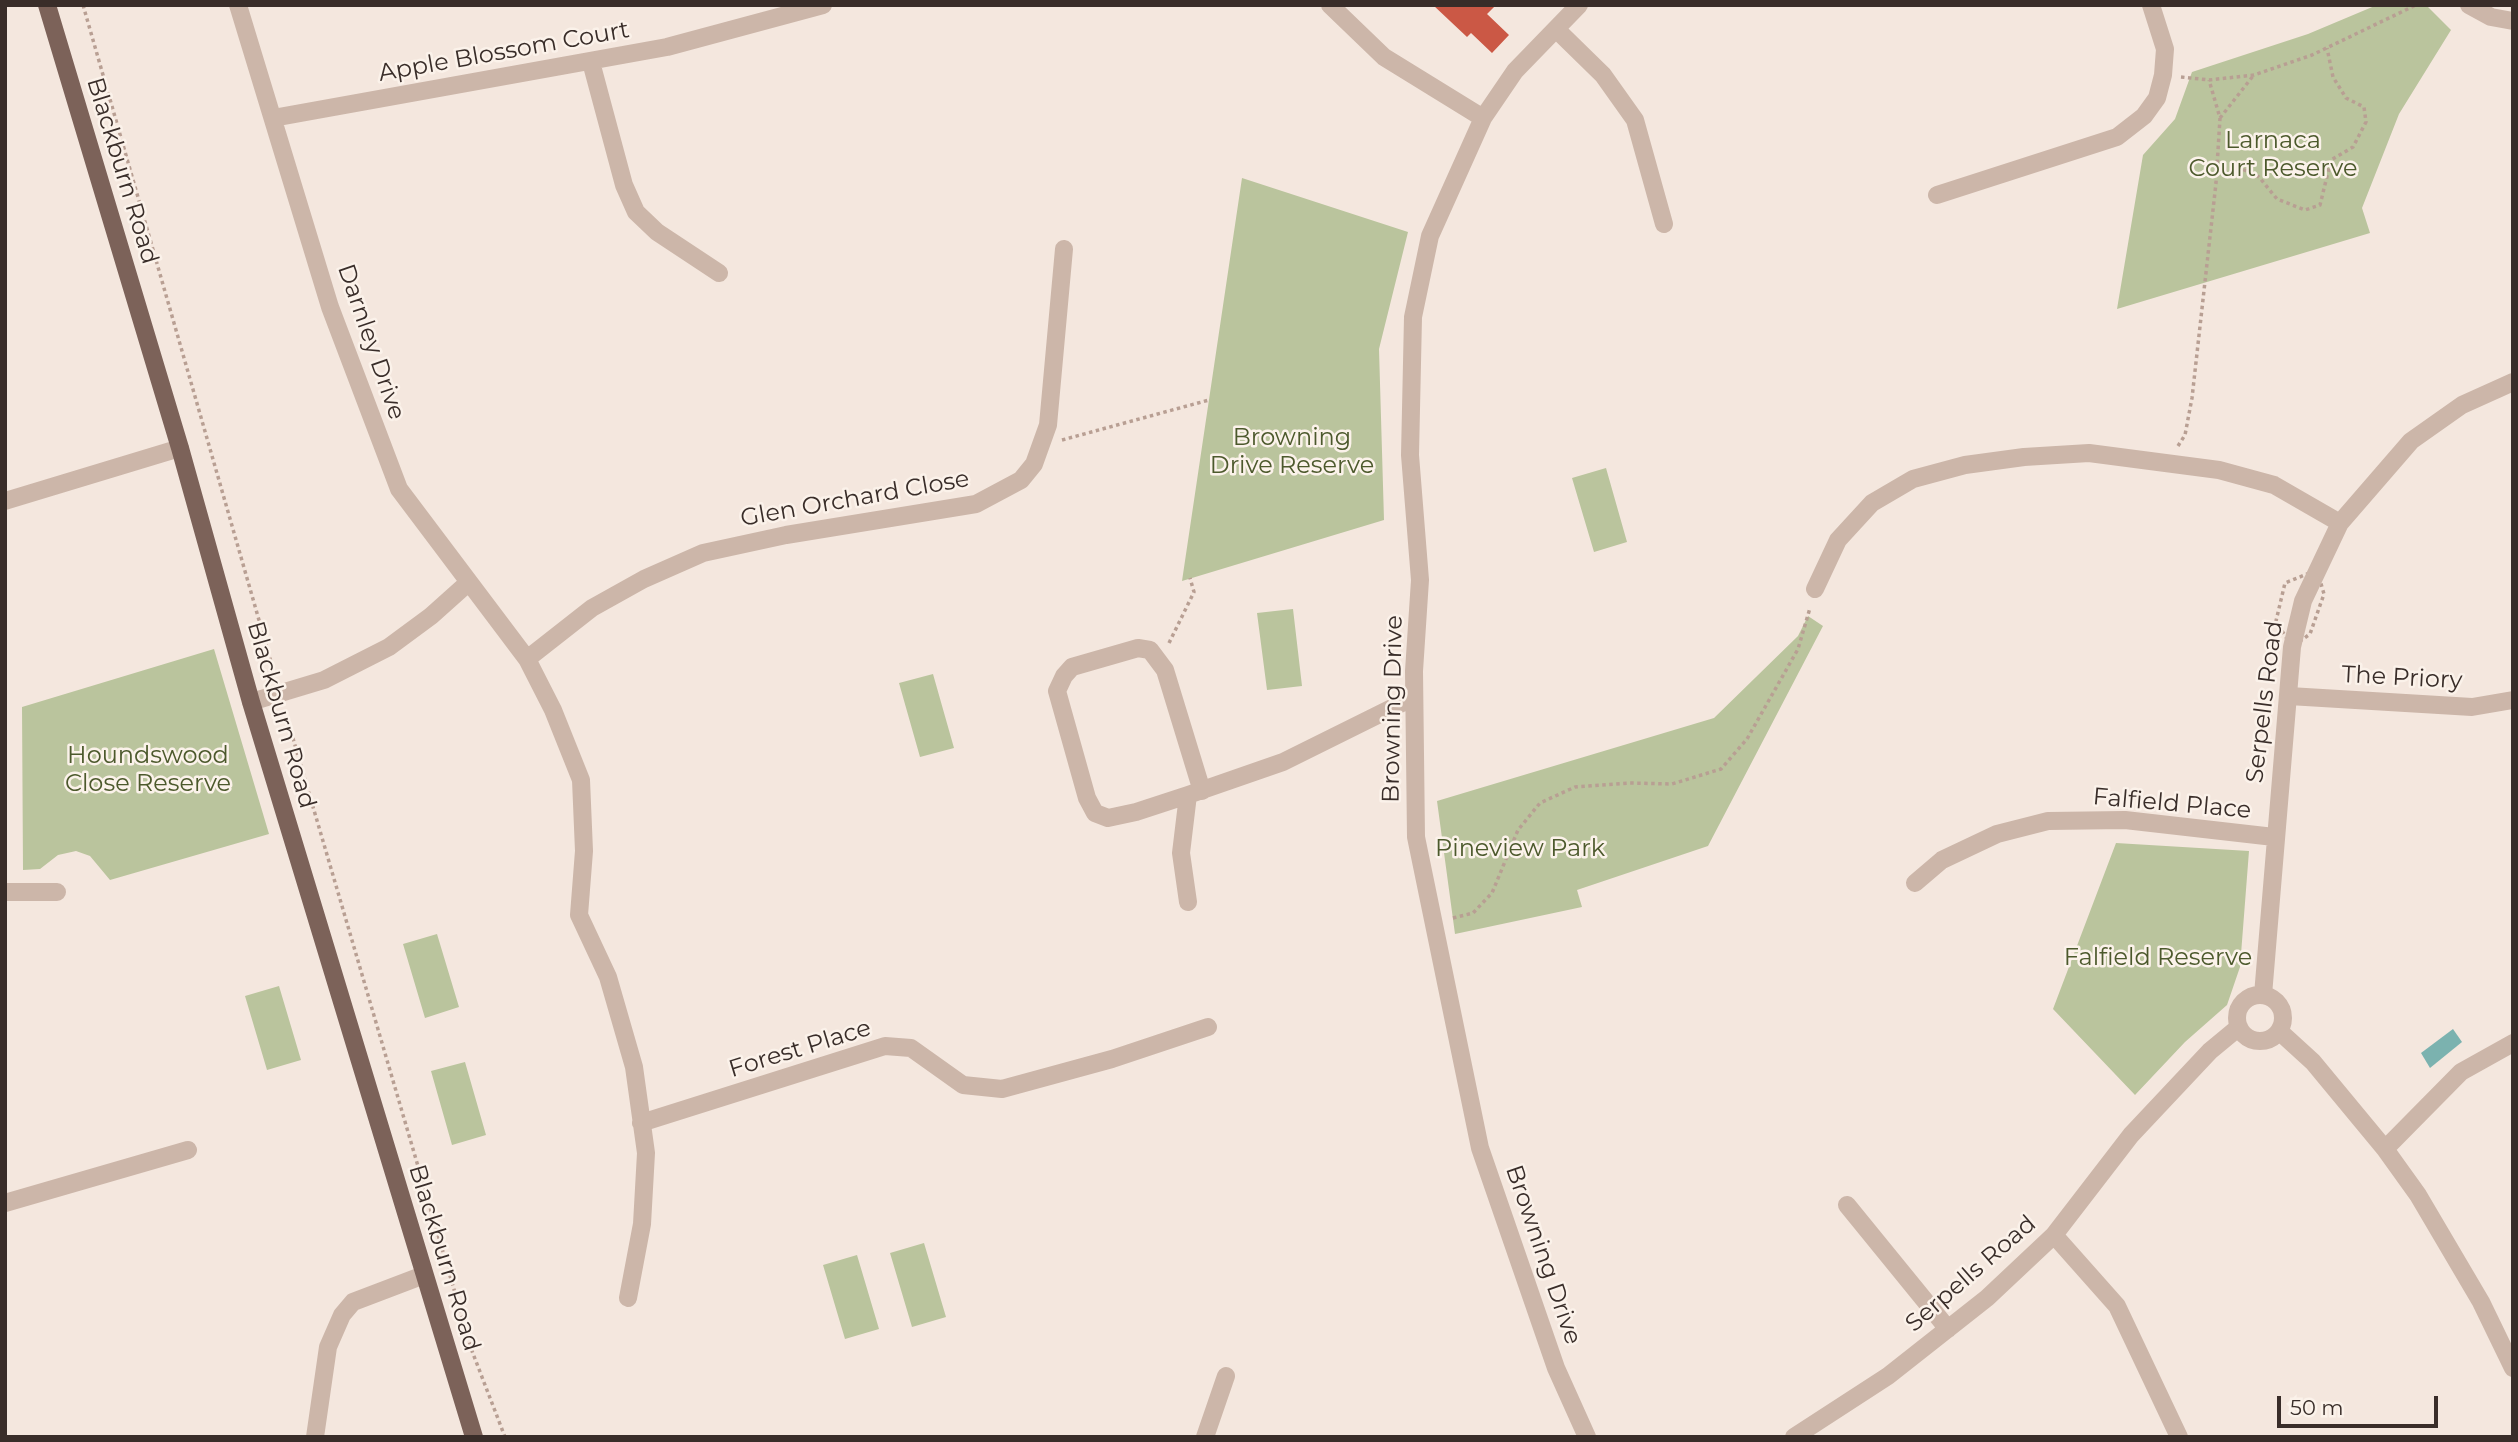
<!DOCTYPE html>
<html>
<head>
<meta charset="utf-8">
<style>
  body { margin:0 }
  #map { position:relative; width:2518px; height:1442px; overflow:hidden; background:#f4e7de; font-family:Montserrat,sans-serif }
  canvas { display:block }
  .frame { position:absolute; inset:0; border:7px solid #392d29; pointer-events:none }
  .scale { position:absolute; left:2277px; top:1396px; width:161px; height:32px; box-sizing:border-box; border:4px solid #392d29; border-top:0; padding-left:9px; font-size:21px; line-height:24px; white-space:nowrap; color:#392d29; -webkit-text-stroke:5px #fbf2ea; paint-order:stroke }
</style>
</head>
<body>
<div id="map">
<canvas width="2518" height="1442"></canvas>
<div class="frame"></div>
<div class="scale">50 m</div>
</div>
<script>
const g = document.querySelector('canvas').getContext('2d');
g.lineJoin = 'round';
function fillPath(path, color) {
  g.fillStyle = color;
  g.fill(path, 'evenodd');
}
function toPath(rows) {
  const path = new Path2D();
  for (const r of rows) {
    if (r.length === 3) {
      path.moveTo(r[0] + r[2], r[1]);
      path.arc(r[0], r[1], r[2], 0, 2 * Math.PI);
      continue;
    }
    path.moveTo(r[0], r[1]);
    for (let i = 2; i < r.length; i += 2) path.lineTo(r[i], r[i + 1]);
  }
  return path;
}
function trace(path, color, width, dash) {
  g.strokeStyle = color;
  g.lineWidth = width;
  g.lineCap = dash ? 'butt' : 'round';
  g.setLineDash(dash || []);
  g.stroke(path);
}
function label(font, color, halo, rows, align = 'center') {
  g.font = font + ' Montserrat,sans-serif';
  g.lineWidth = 5;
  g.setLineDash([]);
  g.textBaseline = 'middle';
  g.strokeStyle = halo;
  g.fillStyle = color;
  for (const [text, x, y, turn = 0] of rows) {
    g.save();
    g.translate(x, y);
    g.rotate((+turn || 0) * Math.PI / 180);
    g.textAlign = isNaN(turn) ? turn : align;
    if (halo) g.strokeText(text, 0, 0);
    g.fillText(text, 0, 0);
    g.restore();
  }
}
fillPath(toPath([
  [2377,5,2426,5,2451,30,2399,114,2362,208,2370,233,2117,309,2143,155,2175,119,2192,72,2308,34],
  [1242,178,1408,232,1379,349,1384,520,1182,581],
  [1606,468,1627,542,1594,552,1572,478],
  [1293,609,1302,686,1267,690,1257,613],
  [1808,616,1823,626,1708,846,1577,890,1582,907,1455,934,1437,801,1714,718,1798,636],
  [214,649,269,834,110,880,90,856,76,851,58,855,40,869,23,870,22,707],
  [933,674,954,748,920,757,899,683],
  [2116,843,2249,851,2240,967,2227,1005,2185,1042,2135,1095,2053,1009],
  [437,934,459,1007,425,1018,403,944],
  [279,986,301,1060,267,1070,245,996],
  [465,1062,486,1135,452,1145,431,1071],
  [924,1243,946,1317,912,1327,890,1253],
  [857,1255,879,1329,845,1339,823,1265]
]), '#bac49d');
fillPath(toPath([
  [2453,1029,2462,1042,2430,1068,2421,1053]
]), '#7bb2af');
fillPath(toPath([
  [1433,5,1496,5,1487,14,1509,35,1492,53,1471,33,1467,37]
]), '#cb5845');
trace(toPath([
  [83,5,275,676],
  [2181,77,2209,80,2254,75,2312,55,2416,5],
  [2220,118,2253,76],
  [2216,170,2238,167,2259,177,2277,199,2305,210,2320,205,2331,160,2353,147,2366,122,2364,107,2346,98,2333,77,2327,48],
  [1062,440,1209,400],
  [2178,446,2185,435,2192,398,2216,183,2220,118,2209,80],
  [2317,570,2324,594,2310,634,2292,647,2276,621,2285,583,2317,570],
  [1169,643,1194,592,1190,578],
  [285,711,472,1351,505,1437],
  [1453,918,1473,913,1492,893,1518,830,1540,803,1575,787,1629,783,1672,784,1721,769,1747,739,1798,649,1810,608]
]), '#b89f93', 3.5, [3.5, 3.5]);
trace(toPath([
  [238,5,330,307,399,489,527,659,553,710,581,780,584,851,579,915,608,977,634,1067,646,1153,642,1224,628,1298],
  [1330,5,1384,57,1483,118],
  [1579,5,1515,71,1483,118,1430,236,1413,317,1410,455,1420,580,1414,671,1416,837,1480,1148,1556,1368,1587,1437],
  [2469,5,2491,17,2513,21],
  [1557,30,1603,75,1635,120,1664,224],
  [591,62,624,185,636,212,657,232,719,273],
  [273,118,667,47,823,5],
  [1937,195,2117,137,2144,116,2157,98,2163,75,2165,49,2151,5],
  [5,501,180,448],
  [1815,589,1838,540,1872,503,1913,479,1965,465,2024,457,2089,453,2219,470,2274,485,2340,523],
  [527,659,592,608,644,579,703,553,786,535,976,504,1021,480,1034,464,1048,425,1064,249],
  [2289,696,2472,707,2513,700],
  [251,702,324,680,389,647,431,616,469,582],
  [1202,791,1165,670,1150,650,1138,648,1072,667,1064,676,1057,691,1087,798,1095,813,1108,818,1136,812,1188,795,1283,762,1414,697],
  [1188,795,1181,853,1188,902],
  [1915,883,1942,860,1997,834,2048,821,2125,820,2274,837],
  [5,892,57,892],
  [2263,995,2292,647,2303,601,2340,523,2411,441,2462,405,2513,382],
  [2260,1018,23],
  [2279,1031,2313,1062,2385,1149,2418,1195,2481,1302,2513,1368],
  [641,1123,885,1046,911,1048,963,1085,1002,1089,1112,1059,1208,1027],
  [2385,1149,2461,1072,2513,1043],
  [5,1203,188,1150],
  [1847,1205,1948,1329],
  [2054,1235,2117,1306,2179,1437],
  [315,1437,328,1347,342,1315,353,1302,424,1275],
  [1205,1437,1226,1376],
  [1794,1437,1888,1376,1987,1298,2054,1235,2131,1135,2210,1051,2239,1027]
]), '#ccb6a9', 18);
trace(toPath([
  [47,5,180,448,251,702,474,1437]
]), '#7c6259', 18);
label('24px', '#392d29', '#fbf2ea', [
  ["Apple Blossom Court",504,52,-10],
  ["Blackburn Road",122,171,73],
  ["Darnley Drive",371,342,71],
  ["Glen Orchard Close",855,499,-10],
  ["The Priory",2402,678,3],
  ["Serpells Road",2265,702,-83],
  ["Browning Drive",1393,709,-89],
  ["Blackburn Road",281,715,74],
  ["Falfield Place",2172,804,5],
  ["Forest Place",800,1049,-17],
  ["Browning Drive",1543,1255,71],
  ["Blackburn Road",444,1258,73],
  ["Serpells Road",1971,1274,-41]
]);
label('24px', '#4c592c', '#fbf2ea', [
  ["Larnaca",2273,141],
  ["Court Reserve",2273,169],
  ["Browning",1292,438],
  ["Drive Reserve",1292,466],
  ["Houndswood",148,756],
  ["Close Reserve",148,784],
  ["Pineview Park",1520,849],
  ["Falfield Reserve",2158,958]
]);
</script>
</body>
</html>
